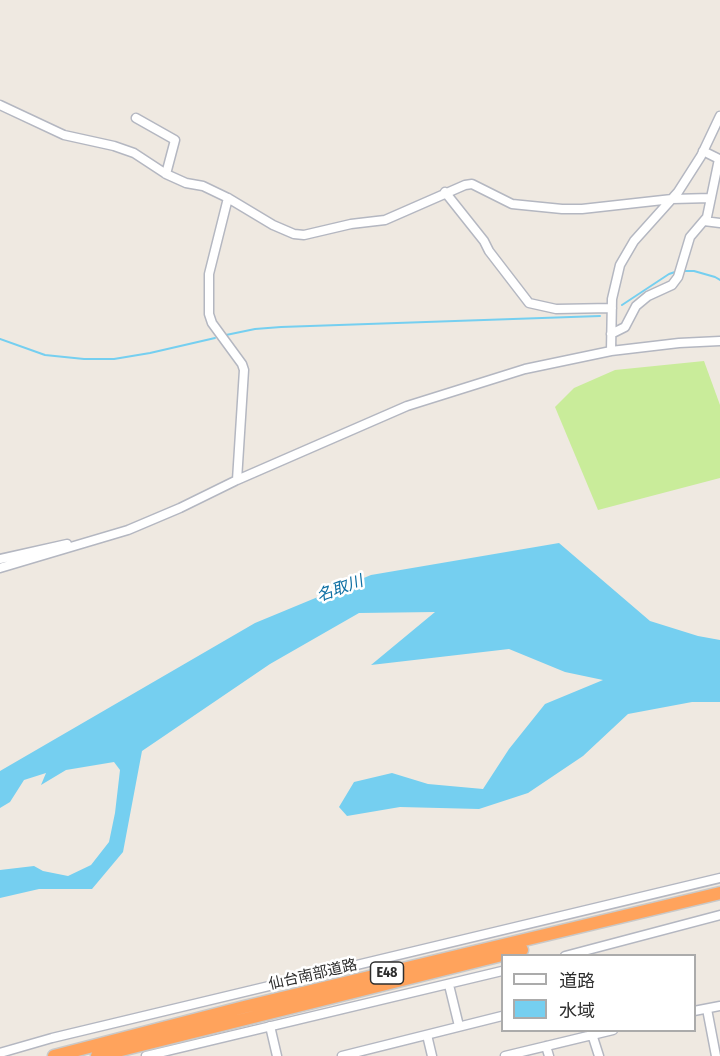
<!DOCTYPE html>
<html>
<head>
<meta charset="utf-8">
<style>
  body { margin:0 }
  #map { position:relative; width:720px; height:1056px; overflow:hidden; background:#efe9e1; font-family:"Fira Sans Condensed","Noto Sans JP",sans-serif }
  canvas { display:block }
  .legend { position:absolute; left:501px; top:954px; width:195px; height:78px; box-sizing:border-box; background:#fff; border:2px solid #ababab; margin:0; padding:8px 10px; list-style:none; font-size:18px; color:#2e2e2e }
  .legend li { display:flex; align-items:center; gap:12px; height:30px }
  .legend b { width:30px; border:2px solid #ababab }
</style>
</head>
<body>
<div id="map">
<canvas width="720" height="1056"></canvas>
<ul class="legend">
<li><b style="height:8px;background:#fff"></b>道路</li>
<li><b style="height:16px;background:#75cff0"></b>水域</li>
</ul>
</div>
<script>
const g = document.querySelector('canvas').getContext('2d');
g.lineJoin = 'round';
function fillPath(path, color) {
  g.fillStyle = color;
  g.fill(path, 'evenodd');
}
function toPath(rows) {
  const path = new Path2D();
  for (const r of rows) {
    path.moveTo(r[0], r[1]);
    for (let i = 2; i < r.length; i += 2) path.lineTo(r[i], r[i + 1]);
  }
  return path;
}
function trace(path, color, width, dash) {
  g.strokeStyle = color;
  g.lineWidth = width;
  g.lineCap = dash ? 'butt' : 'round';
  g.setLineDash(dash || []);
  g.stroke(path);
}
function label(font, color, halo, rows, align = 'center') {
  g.font = font + ' "Fira Sans Condensed","Noto Sans JP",sans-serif';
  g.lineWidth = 5;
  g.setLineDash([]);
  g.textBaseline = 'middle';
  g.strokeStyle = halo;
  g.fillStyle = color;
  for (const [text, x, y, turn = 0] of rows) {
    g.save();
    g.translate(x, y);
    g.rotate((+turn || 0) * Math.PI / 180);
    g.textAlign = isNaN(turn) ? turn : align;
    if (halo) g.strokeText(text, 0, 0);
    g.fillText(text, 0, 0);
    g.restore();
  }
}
fillPath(toPath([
  [704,361,720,405,720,478,598,510,555,407,574,388,615,370]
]), '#c9ec9a');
fillPath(toPath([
  [559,543,650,621,698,636,720,640,720,702,692,702,628,714,583,756,528,793,479,809,400,807,347,816,339,807,354,782,392,773,428,784,483,789,509,749,545,704,603,680,565,672,509,649,371,665,435,612,359,613,270,664,142,751,123,852,92,889,39,889,0,898,0,870,34,866,43,871,68,876,91,865,109,842,115,813,120,770,114,762,66,770,41,785,46,773,24,780,10,802,0,808,0,771,255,623,371,575]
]), '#75cff0');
trace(toPath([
  [684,271,694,271,715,277,720,280],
  [622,305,669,274,675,272],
  [226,335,255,329,281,327,600,316],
  [0,339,45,355,84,359,114,359,150,353,215,338]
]), '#75cff0', 2);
const minor = toPath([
  [0,105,64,135,114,146,134,153,166,174,186,183,203,186,228,198,273,225,294,234,304,235,351,224,385,220,465,185,472,184,512,204,562,209,582,209,672,199,711,198],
  [136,118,175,140,166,174],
  [445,192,484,241,489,251,529,303,556,309,612,308],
  [228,198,209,274,209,314,212,323,242,364,244,370,237,480],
  [704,221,720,223],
  [611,334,625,327,636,306,648,296,672,285,678,277,690,237,707,217,719,159,703,151],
  [611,351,612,299,620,265,634,241,678,192,701,156,720,116],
  [0,559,67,544],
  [0,568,128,530,180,508,237,480,407,406,525,369,611,351,679,343,720,341],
  [565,956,720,915],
  [449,985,459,1026],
  [707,1009,716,1056],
  [694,1011,720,1006],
  [270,1026,277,1056],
  [591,1031,599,1056],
  [427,1035,432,1056],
  [546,1046,549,1056],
  [0,1053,52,1038,720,878],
  [146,1056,502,971],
  [342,1056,502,1016],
  [505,1056,613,1030]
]);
const highway = toPath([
  [54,1056,244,1007,720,893],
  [97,1056,522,950]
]);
trace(minor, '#b4b7c1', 11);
trace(highway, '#c9c9c9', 15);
trace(minor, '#fff', 8);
trace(highway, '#ffa35c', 12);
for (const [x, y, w] of [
  [387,973,33]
]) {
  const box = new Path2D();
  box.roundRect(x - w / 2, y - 11, w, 22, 4.5);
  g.fillStyle = '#fff';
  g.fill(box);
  trace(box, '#2e2e2e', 1.5);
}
label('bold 14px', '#2e2e2e', null, [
  ["E48",387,973]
]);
label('15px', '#2e2e2e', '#fff', [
  ["仙台南部道路",313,975,-13]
]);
label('italic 16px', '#0d6fa3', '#fff', [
  ["名取川",340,589,-20]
]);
</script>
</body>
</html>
